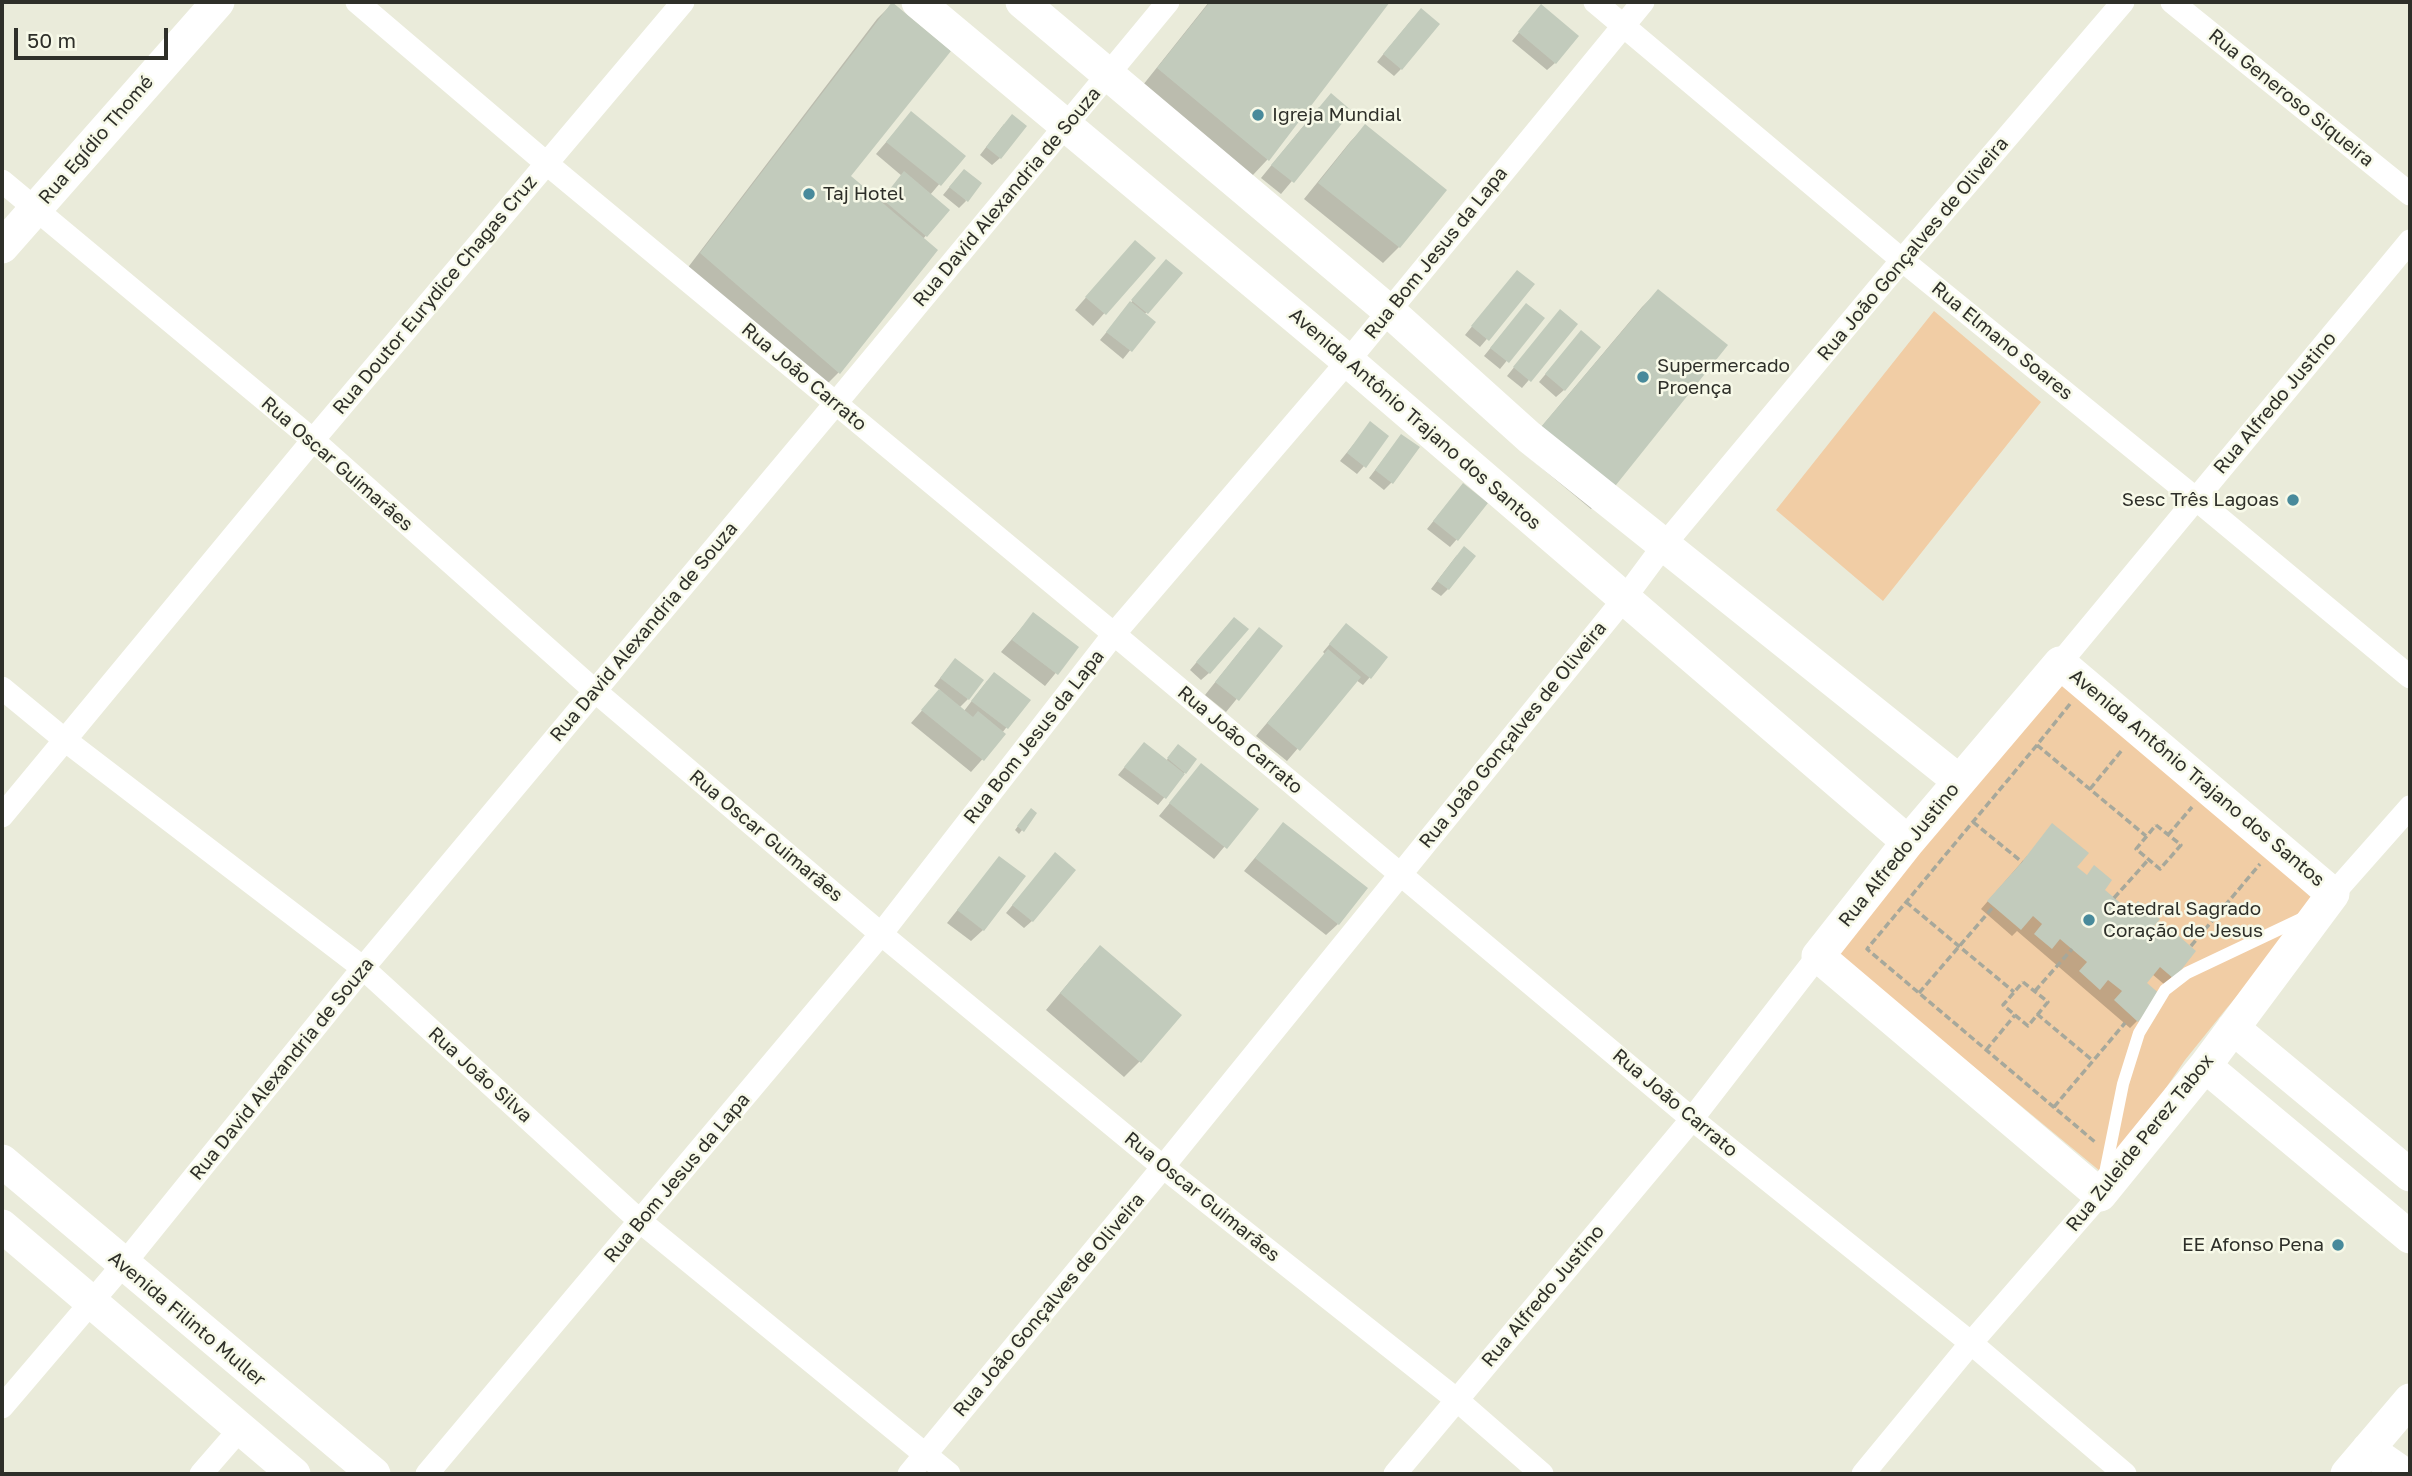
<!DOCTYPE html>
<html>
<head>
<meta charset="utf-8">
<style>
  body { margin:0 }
  #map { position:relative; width:2412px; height:1476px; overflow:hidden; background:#eaebda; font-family:"Golos Text",sans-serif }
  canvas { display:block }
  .frame { position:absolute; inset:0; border:4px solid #2e2f29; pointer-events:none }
  .scale { position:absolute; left:14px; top:28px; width:154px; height:32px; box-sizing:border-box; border:4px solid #2e2f29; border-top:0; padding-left:9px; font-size:21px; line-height:24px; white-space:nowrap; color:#2e2f29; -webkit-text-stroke:5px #f7f9e8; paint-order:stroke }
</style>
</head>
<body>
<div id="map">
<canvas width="2412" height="1476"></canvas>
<div class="frame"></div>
<div class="scale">50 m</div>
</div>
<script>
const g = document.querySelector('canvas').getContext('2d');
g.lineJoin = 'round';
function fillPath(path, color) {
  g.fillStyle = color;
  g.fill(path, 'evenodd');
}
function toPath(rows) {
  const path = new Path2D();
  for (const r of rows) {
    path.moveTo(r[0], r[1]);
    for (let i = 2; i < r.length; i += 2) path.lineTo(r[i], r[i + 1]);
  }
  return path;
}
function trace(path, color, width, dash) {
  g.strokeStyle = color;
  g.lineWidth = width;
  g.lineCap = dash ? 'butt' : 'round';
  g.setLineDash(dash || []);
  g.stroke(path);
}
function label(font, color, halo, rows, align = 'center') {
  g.font = font + ' "Golos Text",sans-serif';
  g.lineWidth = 5;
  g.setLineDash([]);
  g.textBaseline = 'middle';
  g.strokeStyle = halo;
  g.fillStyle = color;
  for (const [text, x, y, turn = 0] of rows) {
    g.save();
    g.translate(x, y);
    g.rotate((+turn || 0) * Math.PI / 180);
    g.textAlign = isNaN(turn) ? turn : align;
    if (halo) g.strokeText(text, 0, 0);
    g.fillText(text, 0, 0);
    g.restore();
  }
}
fillPath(toPath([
  [1934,311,2041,402,1883,601,1776,510],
  [2067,669,2317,903,2226,1009,2185,1060,2106,1176,1832,950]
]), '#f1cda5');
fillPath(toPath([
  [1209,2,1388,2,1267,160,1252,176,1143,85],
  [893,3,849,176,879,202,902,176,876,154,911,113,963,156,930,195,948,210,923,239,838,373,823,388,686,270,877,19],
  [1534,14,1555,63,1547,70,1512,41],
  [1413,18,1401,69,1394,76,1377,62],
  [1319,107,1350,112,1281,194,1261,178],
  [1004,124,1000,158,992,165,980,155],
  [1365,126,1444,190,1399,247,1383,263,1304,199,1350,142],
  [957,178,966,201,959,208,943,195],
  [1124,254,1153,258,1093,326,1075,310],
  [1159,269,1180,274,1144,315,1153,322,1123,359,1100,340],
  [1510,280,1533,285,1480,347,1465,335],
  [1658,291,1606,494,1591,509,1521,451,1642,307],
  [1519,313,1542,318,1500,369,1484,356],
  [1553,319,1576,325,1522,388,1507,376],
  [1574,340,1564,390,1556,397,1539,382],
  [1370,424,1364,466,1357,474,1340,461],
  [1401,436,1392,482,1384,490,1369,478],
  [1456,493,1457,539,1450,547,1427,529],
  [1457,555,1448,589,1441,596,1431,589],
  [1033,614,1077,647,1045,686,1001,652],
  [1227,626,1209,673,1201,680,1190,670],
  [1339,633,1370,677,1363,685,1356,680,1287,761,1256,736,1325,654,1323,652],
  [1248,641,1280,646,1226,712,1205,695],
  [948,668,968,699,959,708,964,711,987,681,1028,700,1002,733,1004,735,971,772,911,723,940,690,934,686],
  [1144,744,1166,761,1175,749,1195,760,1158,805,1118,775],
  [1201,765,1256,809,1214,859,1159,816],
  [1028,813,1035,813,1019,834,1015,830],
  [1283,824,1338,924,1326,935,1244,871],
  [2027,856,2075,867,2162,940,2194,951,2165,985,2152,974,2138,990,2137,1021,2130,1028,2017,931,2012,936,1981,909],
  [999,858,983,930,971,941,947,923],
  [1048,862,1032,921,1024,928,1006,913],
  [1085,963,1140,1061,1124,1077,1046,1010]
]), '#0003');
fillPath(toPath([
  [892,2,951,51,851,176,938,250,840,374,700,253],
  [1210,2,1390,2,1269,161,1157,68],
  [1541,4,1579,36,1556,64,1518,32],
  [1421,8,1440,24,1402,70,1383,54],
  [1331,93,1352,111,1294,183,1271,165],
  [911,111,966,156,941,186,886,142],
  [1012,114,1027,126,1001,159,986,147],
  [1365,124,1447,190,1400,248,1318,183],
  [964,169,982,183,968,202,949,187],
  [904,171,950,210,927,237,882,199],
  [1135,240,1156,258,1106,315,1085,297],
  [1166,259,1183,273,1148,314,1131,300],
  [1517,270,1535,284,1489,341,1471,326],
  [1658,289,1728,345,1608,495,1535,434],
  [1130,301,1156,322,1132,352,1106,332],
  [1526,303,1545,318,1509,363,1490,348],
  [1560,309,1578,324,1531,382,1513,367],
  [1581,330,1601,347,1565,391,1545,374],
  [1370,421,1389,436,1366,468,1347,453],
  [1401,434,1420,447,1393,484,1375,470],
  [1463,483,1488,503,1458,541,1433,521],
  [1464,546,1476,556,1449,590,1437,581],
  [1033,612,1079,647,1058,675,1012,640],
  [1234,617,1249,629,1210,674,1196,662],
  [1346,623,1388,657,1371,679,1329,644],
  [1259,627,1283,646,1239,701,1215,682],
  [1328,649,1361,677,1300,751,1267,723],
  [955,658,984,680,969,700,940,678],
  [994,672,1031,700,1008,729,971,701],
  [939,689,973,717,978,711,1006,734,984,761,921,710],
  [1144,742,1185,774,1166,799,1124,767],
  [1178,744,1197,759,1186,774,1167,758],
  [1201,763,1259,809,1227,849,1169,803],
  [1031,808,1037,813,1024,832,1017,826],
  [1283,822,1368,888,1339,925,1255,858],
  [2052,823,2089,853,2077,867,2087,875,2094,865,2112,880,2105,890,2130,911,2138,901,2160,919,2152,929,2163,938,2171,929,2196,951,2174,979,2160,967,2147,983,2161,995,2138,1022,2114,1000,2122,991,2108,980,2100,990,2079,971,2087,962,2060,939,2052,949,2034,934,2042,924,2033,916,2021,930,1987,901,2022,862],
  [1055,852,1076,870,1033,922,1012,905],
  [999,856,1026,876,984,931,957,910],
  [1100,945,1182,1015,1141,1063,1060,993]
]), '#c2cbbc');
trace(toPath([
  [2070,704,2037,745,2146,836],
  [2037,745,1867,949,2095,1142],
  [2090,789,2122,750],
  [1973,822,2022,862],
  [2156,825,2181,845,2160,869,2136,849,2156,825],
  [2168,835,2192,807],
  [2114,898,2149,859],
  [1906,902,2014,992],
  [2191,946,2260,864],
  [2023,982,2048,1002,2028,1026,2003,1005,2023,982],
  [2035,991,2072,949],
  [1919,993,1994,906],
  [2037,1014,2092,1060],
  [1986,1050,2015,1015],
  [2054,1107,2125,1023]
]), '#a7a89b', 3.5, [7, 3.5]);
trace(toPath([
  [2105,1173,2123,1084,2139,1033,2165,990,2187,973,2301,919]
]), '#fff', 12);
trace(toPath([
  [357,2,546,163,1114,634,1692,1119,1971,1343,2125,1474],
  [1595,2,1902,260,2196,499,2410,677],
  [2172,2,2410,194],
  [2,181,313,440,595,691,881,934,1163,1167,1457,1400,1542,1474],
  [2060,663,2410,241],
  [2,688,65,740,363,968,641,1222,949,1474],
  [2,816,313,440,683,2],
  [2333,894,2410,807],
  [2,1407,123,1265,363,968,836,403,1168,2],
  [201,1474,241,1428],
  [427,1474,881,934,1114,634,1348,361,1643,2],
  [909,1474,1163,1167,1624,599,1664,545,1902,260,2123,2],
  [1395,1474,1692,1119,1818,956],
  [1863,1474,1971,1343,2100,1195]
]), '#fff', 23);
trace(toPath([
  [918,2,1348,361,1908,842],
  [1022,2,1389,311,1529,437,1959,781],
  [2,247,218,2],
  [2060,663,2333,894,2205,1066,2100,1195,1818,956,1908,842,2060,663],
  [2233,1028,2410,1175],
  [2205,1066,2410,1237],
  [2,1161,374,1474],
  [2,1226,294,1474],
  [2368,1449,2404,1474],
  [2347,1474,2410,1400]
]), '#fff', 33);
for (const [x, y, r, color] of [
  [1258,115,7,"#488a9b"],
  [809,194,7,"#488a9b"],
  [1643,377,7,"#488a9b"],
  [2293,500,7,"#488a9b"],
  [2089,920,7,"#488a9b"],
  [2338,1245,7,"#488a9b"]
]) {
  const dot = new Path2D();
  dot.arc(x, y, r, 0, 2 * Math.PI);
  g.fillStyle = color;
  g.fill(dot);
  trace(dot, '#f7f9e8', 2.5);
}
label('19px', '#2e2f29', '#f7f9e8', [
  ["Rua Generoso Siqueira",2291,98,39],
  ["Rua Egídio Thomé",96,140,-49],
  ["Rua David Alexandria de Souza",1007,197,-50],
  ["Rua João Gonçalves de Oliveira",1913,249,-50],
  ["Rua Bom Jesus da Lapa",1436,253,-51],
  ["Rua Doutor Eurydice Chagas Cruz",435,295,-50],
  ["Rua Elmano Soares",2002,341,39],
  ["Rua João Carrato",804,377,40],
  ["Rua Alfredo Justino",2275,403,-50],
  ["Avenida Antônio Trajano dos Santos",1415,419,41],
  ["Rua Oscar Guimarães",337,464,41],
  ["Rua David Alexandria de Souza",644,632,-50],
  ["Rua João Gonçalves de Oliveira",1513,735,-51],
  ["Rua Bom Jesus da Lapa",1034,737,-52],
  ["Rua João Carrato",1240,740,40],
  ["Avenida Antônio Trajano dos Santos",2197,778,40],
  ["Rua Oscar Guimarães",766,836,40],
  ["Rua Alfredo Justino",1899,855,-51],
  ["Rua David Alexandria de Souza",282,1069,-51],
  ["Rua João Silva",480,1075,42],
  ["Rua João Carrato",1675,1103,40],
  ["Rua Zuleide Perez Tabox",2140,1143,-51],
  ["Rua Bom Jesus da Lapa",677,1178,-50],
  ["Rua Oscar Guimarães",1202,1197,39],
  ["Rua Alfredo Justino",1543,1296,-50],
  ["Rua João Gonçalves de Oliveira",1049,1305,-50],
  ["Avenida Filinto Muller",187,1319,40]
]);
label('19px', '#2e2f29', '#f7f9e8', [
  ["Igreja Mundial",1272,115],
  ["Taj Hotel",823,194],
  ["Supermercado",1657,366],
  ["Proença",1657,388],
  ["Sesc Três Lagoas",2279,500,"right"],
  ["Catedral Sagrado",2103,909],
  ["Coração de Jesus",2103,931],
  ["EE Afonso Pena",2324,1245,"right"]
], 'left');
</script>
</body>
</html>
